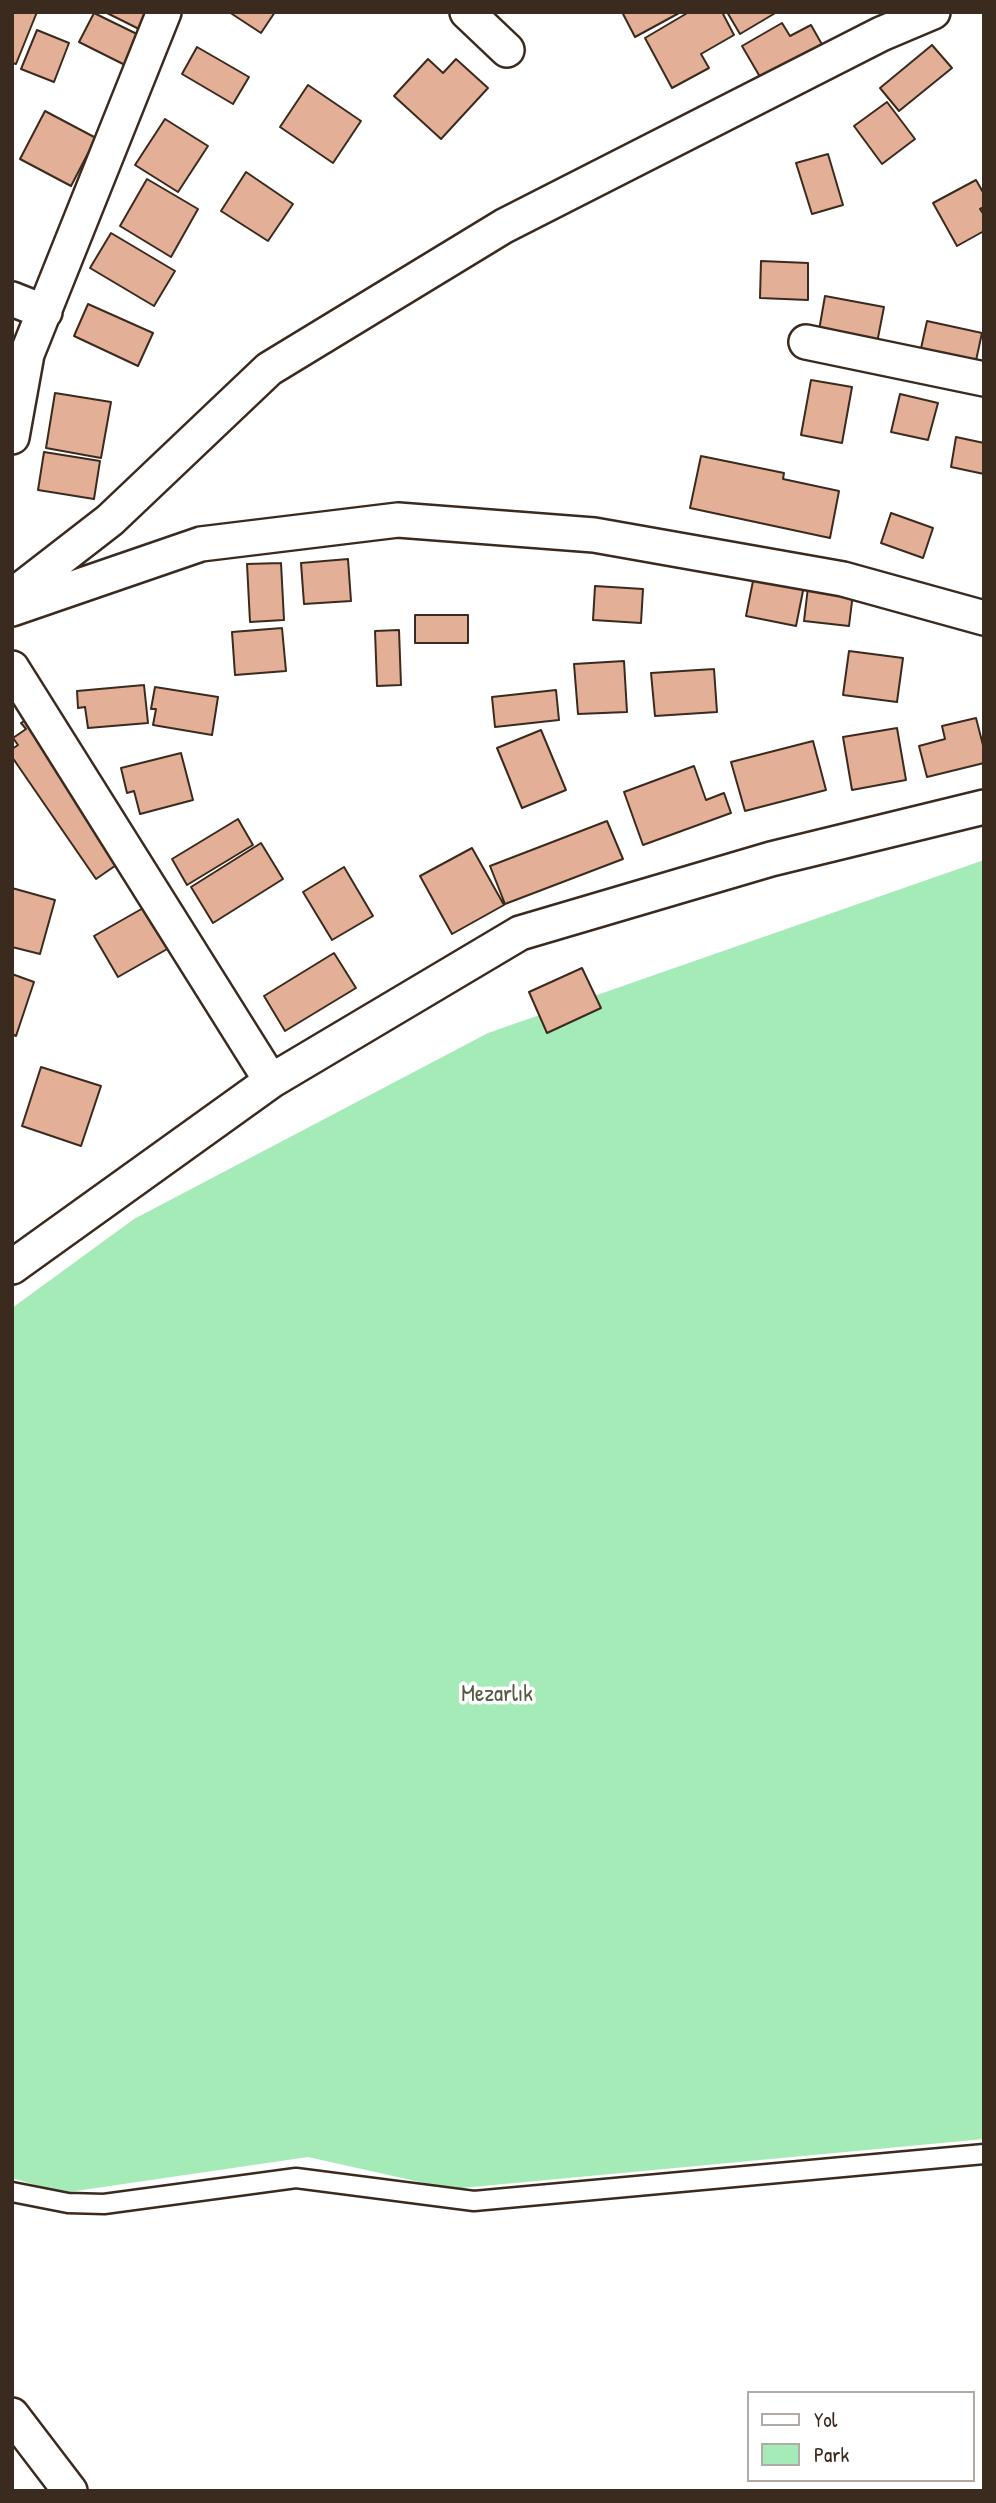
<!DOCTYPE html>
<html>
<head>
<meta charset="utf-8">
<style>
  body { margin:0 }
  #map { position:relative; width:996px; height:2503px; overflow:hidden; background:#fff; font-family:"Patrick Hand",sans-serif }
  canvas { display:block }
  .frame { position:absolute; inset:0; border:14px solid #3b2a1e; pointer-events:none }
  .legend { position:absolute; left:747px; top:2391px; width:228px; height:91px; box-sizing:border-box; background:#fff; border:2px solid #b1aaa5; margin:0; padding:9px 12px; list-style:none; font-size:21px; color:#3b2a1e }
  .legend li { display:flex; align-items:center; gap:14px; height:35px }
  .legend b { width:35px; border:2px solid #b1aaa5 }
</style>
</head>
<body>
<div id="map">
<canvas width="996" height="2503"></canvas>
<div class="frame"></div>
<ul class="legend">
<li><b style="height:9px;background:#fff"></b>Yol</li>
<li><b style="height:19px;background:#a5ebb7"></b>Park</li>
</ul>
</div>
<script>
const g = document.querySelector('canvas').getContext('2d');
g.lineJoin = 'round';
function fillPath(path, color) {
  g.fillStyle = color;
  g.fill(path, 'evenodd');
}
function toPath(rows) {
  const path = new Path2D();
  for (const r of rows) {
    path.moveTo(r[0], r[1]);
    for (let i = 2; i < r.length; i += 2) path.lineTo(r[i], r[i + 1]);
  }
  return path;
}
function trace(path, color, width, dash) {
  g.strokeStyle = color;
  g.lineWidth = width;
  g.lineCap = dash ? 'butt' : 'round';
  g.setLineDash(dash || []);
  g.stroke(path);
}
function label(font, color, halo, rows, align = 'center') {
  g.font = font + ' "Patrick Hand",sans-serif';
  g.lineWidth = 7;
  g.setLineDash([]);
  g.textBaseline = 'middle';
  g.strokeStyle = halo;
  g.fillStyle = color;
  for (const [text, x, y, turn = 0] of rows) {
    g.save();
    g.translate(x, y);
    g.rotate((+turn || 0) * Math.PI / 180);
    g.textAlign = isNaN(turn) ? turn : align;
    if (halo) g.strokeText(text, 0, 0);
    g.fillText(text, 0, 0);
    g.restore();
  }
}
fillPath(toPath([
  [984,860,984,2139,451,2189,308,2157,62,2193,12,2178,12,1308,134,1219,488,1033]
]), '#a5ebb7');
const building = toPath([
  [12,12,37,12,16,64,12,63,12,12],
  [105,12,150,12,141,30,105,12],
  [229,12,275,12,261,33,229,12],
  [622,12,681,12,635,37,622,12],
  [689,12,722,12,734,35,701,54,709,68,672,88,645,38,689,12],
  [727,12,777,12,740,34,727,12],
  [94,13,139,35,125,65,79,42,94,13],
  [782,23,790,36,811,25,824,48,763,82,742,46,782,23],
  [37,30,69,43,54,82,21,69,37,30],
  [932,45,952,68,899,111,880,88,932,45],
  [197,47,249,77,233,104,182,74,197,47],
  [428,59,443,73,456,59,488,88,441,139,394,96,428,59],
  [308,85,361,121,333,163,280,127,308,85],
  [887,102,915,139,882,164,854,126,887,102],
  [45,111,96,138,71,186,20,159,45,111],
  [165,119,208,146,178,192,135,165,165,119],
  [828,154,843,205,812,214,796,163,828,154],
  [246,172,293,204,268,241,221,211,246,172],
  [147,179,198,209,171,257,120,226,147,179],
  [976,180,984,194,984,207,980,209,984,215,984,231,957,246,933,203,976,180],
  [111,233,175,271,154,306,90,268,111,233],
  [761,261,808,263,808,300,760,298,761,261],
  [825,296,884,307,876,348,818,336,825,296],
  [88,304,153,333,138,366,74,336,88,304],
  [927,321,982,333,975,365,920,353,927,321],
  [811,380,852,387,842,443,801,435,811,380],
  [55,393,111,402,101,458,46,448,55,393],
  [900,394,938,403,928,440,891,432,900,394],
  [956,437,984,443,984,474,951,467,956,437],
  [44,452,100,461,94,499,38,490,44,452],
  [701,456,784,473,783,479,839,491,830,538,690,508,701,456],
  [891,513,933,528,923,558,881,543,891,513],
  [348,559,351,601,304,604,301,563,348,559],
  [281,563,284,620,250,622,247,564,281,563],
  [754,576,804,586,796,626,746,616,754,576],
  [809,579,854,585,849,626,804,621,809,579],
  [595,586,643,589,641,623,593,620,595,586],
  [415,615,468,615,468,643,415,643,415,615],
  [282,628,286,671,235,675,232,632,282,628],
  [399,630,401,685,377,686,375,631,399,630],
  [849,651,903,658,897,702,843,695,849,651],
  [624,661,627,712,578,714,574,664,624,661],
  [714,669,717,712,655,716,651,673,714,669],
  [144,685,148,723,88,728,85,707,78,708,77,691,144,685],
  [155,687,218,697,212,735,153,725,156,709,151,709,155,687],
  [556,690,559,720,495,727,492,697,556,690],
  [29,718,125,859,96,879,12,757,12,749,18,745,13,738,26,729,21,723,29,718],
  [976,718,984,749,984,763,927,777,919,746,945,739,942,726,976,718],
  [897,728,906,780,852,790,843,737,897,728],
  [541,730,566,790,522,808,497,748,541,730],
  [813,741,826,790,745,811,731,762,813,741],
  [181,753,193,800,140,814,134,791,127,793,121,768,181,753],
  [694,766,706,800,724,793,731,813,643,845,624,792,694,766],
  [238,819,253,845,187,885,172,859,238,819],
  [607,821,623,859,505,904,490,866,607,821],
  [261,843,283,879,213,923,191,887,261,843],
  [472,848,504,905,452,934,420,876,472,848],
  [344,867,373,916,332,940,303,892,344,867],
  [12,888,55,900,40,954,12,947,12,888],
  [152,903,176,944,118,977,94,936,152,903],
  [334,953,356,988,285,1031,264,996,334,953],
  [582,968,601,1008,547,1033,529,992,582,968],
  [12,974,34,982,16,1036,12,1034,12,974],
  [41,1067,101,1086,81,1146,22,1126,41,1067]
]);
fillPath(building, '#e3af96');
trace(building, '#3b2a1e', 2);
const lane = toPath([
  [12,2192,68,2203,104,2204,296,2178,474,2201,984,2154]
]);
const street = toPath([
  [467,12,507,50],
  [12,299,45,312],
  [806,342,984,379],
  [12,437,27,354,164,12],
  [12,596,110,520,269,369,504,226,881,34,933,12],
  [12,609,201,544,398,520,594,535,843,579,984,618],
  [12,668,271,1081],
  [12,1267,271,1081,520,933,771,859,984,807],
  [12,2415,70,2491]
]);
trace(lane, '#3b2a1e', 23);
trace(street, '#3b2a1e', 38);
trace(lane, '#fff', 18);
trace(street, '#fff', 33);
label('23px', '#565a44', '#fff', [
  ["Mezarlık",497,1695]
]);
</script>
</body>
</html>
